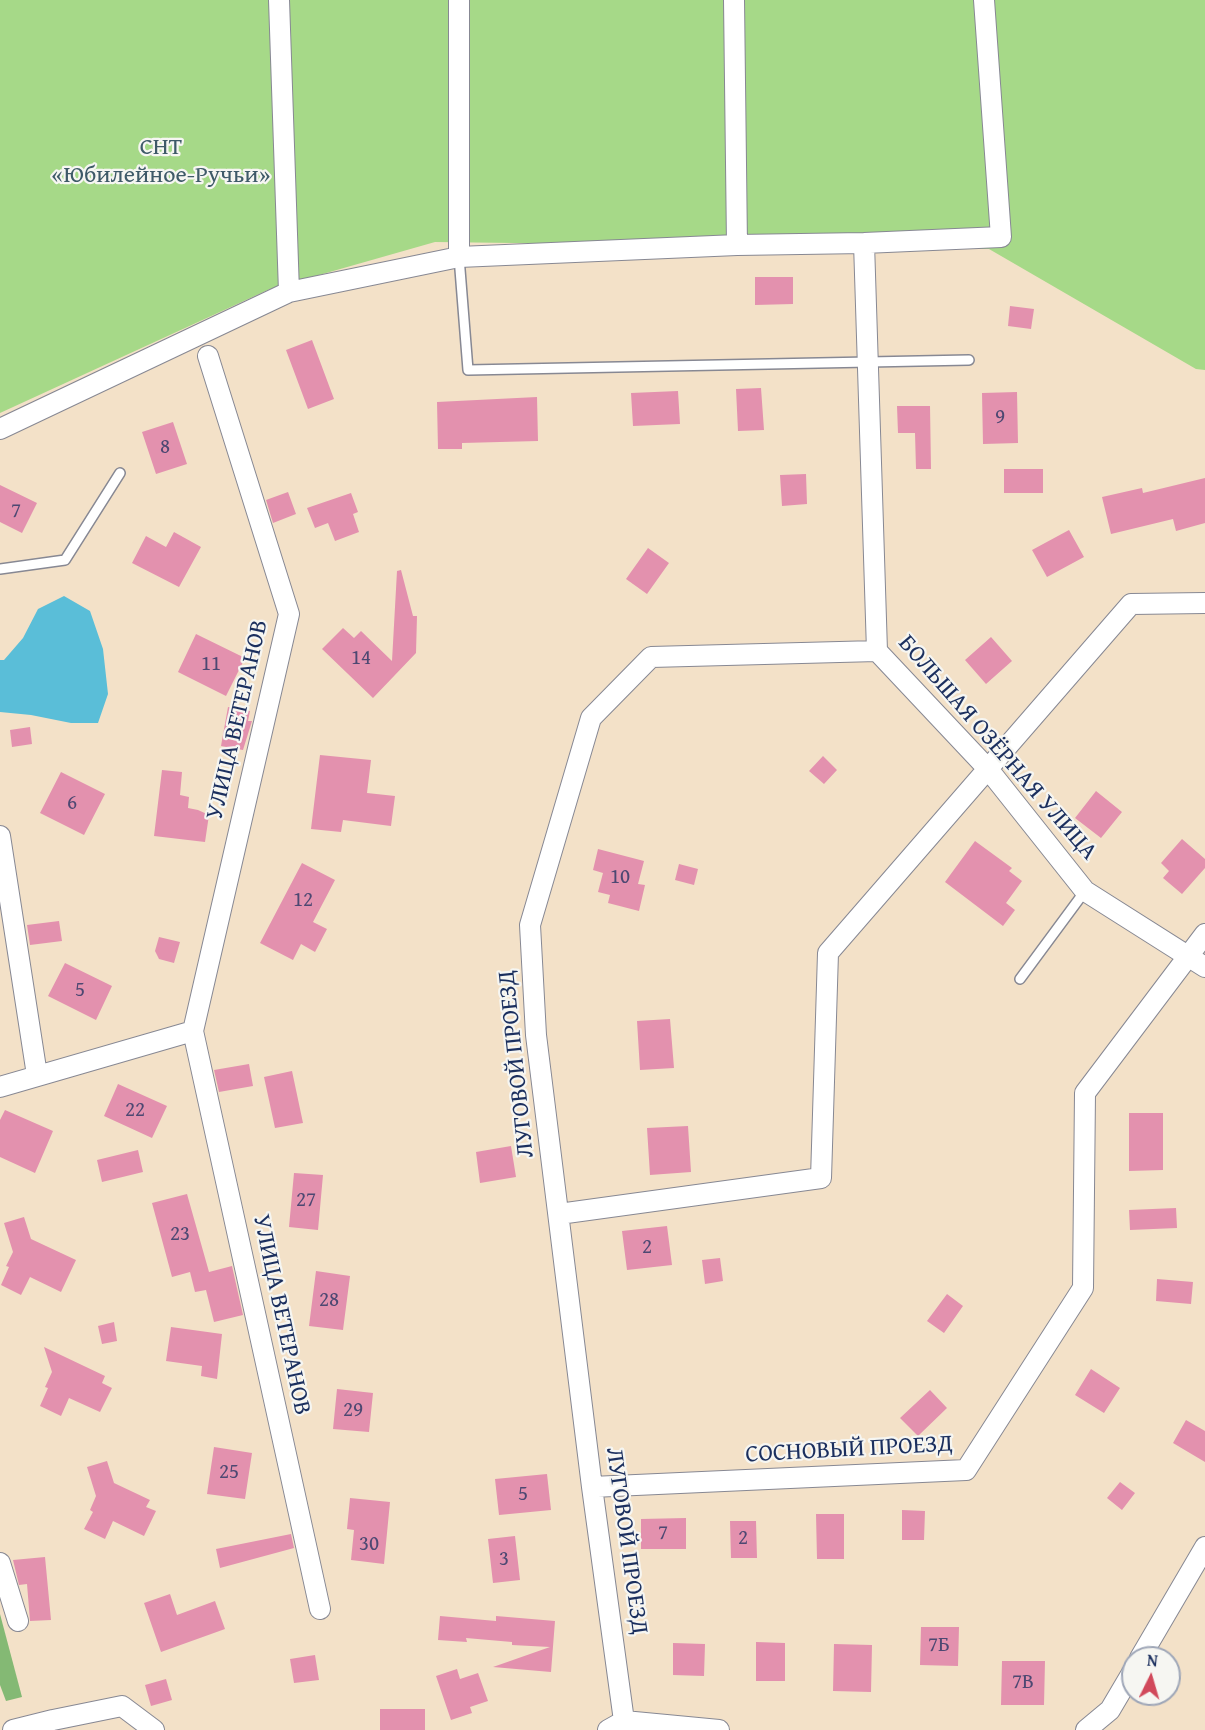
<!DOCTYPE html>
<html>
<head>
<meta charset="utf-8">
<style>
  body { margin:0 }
  #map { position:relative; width:1205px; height:1730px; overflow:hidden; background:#f3e1c8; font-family:"Gentium Book Plus",serif }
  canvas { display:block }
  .north { position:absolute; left:1121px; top:1646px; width:60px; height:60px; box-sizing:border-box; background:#f6f6f2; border:2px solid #9ea6b7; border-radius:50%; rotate:5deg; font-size:16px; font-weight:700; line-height:24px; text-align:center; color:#1b2f5e }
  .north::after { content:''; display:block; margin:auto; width:21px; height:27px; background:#d1495b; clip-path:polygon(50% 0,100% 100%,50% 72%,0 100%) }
</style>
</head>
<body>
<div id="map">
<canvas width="1205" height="1730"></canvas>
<div class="north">N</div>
</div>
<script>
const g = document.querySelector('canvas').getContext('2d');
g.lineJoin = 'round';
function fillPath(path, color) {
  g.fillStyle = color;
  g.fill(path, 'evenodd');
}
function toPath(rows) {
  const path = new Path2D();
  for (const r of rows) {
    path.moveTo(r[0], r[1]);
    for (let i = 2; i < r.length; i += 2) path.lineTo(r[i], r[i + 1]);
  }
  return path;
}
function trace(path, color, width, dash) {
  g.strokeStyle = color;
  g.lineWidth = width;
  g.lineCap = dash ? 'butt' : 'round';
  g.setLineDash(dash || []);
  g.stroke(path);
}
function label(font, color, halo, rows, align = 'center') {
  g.font = font + ' "Gentium Book Plus",serif';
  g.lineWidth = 4.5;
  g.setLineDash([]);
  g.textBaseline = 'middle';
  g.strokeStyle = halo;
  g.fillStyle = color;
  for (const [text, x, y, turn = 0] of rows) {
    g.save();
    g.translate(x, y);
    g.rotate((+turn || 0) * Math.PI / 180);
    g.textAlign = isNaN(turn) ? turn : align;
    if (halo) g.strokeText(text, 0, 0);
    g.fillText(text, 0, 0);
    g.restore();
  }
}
fillPath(toPath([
  [0,0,1205,0,1205,370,1196,369,989,249,435,242,270,289,0,413]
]), '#a6d988');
fillPath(toPath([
  [0,1614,22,1697,6,1701,0,1685]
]), '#84b974');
fillPath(toPath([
  [64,596,90,611,103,649,108,694,98,723,71,723,31,715,0,712,0,660,4,660,23,638,38,609]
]), '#5abed8');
fillPath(toPath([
  [755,277,793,277,793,304,755,305],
  [1010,306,1034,309,1031,329,1008,326],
  [312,340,334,399,308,409,286,350],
  [761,388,764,430,738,431,736,389],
  [678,391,680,424,633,426,631,393],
  [1017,392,1018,443,983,444,982,393],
  [537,397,538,441,462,443,462,449,438,449,437,402],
  [897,406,930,406,931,469,916,469,915,433,898,433],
  [173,422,187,464,156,474,142,432],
  [1004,469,1043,469,1043,493,1004,493],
  [806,474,807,504,782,506,780,475],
  [1205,478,1205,523,1176,531,1173,519,1111,534,1102,497,1142,488,1143,493],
  [0,485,37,503,22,533,0,522],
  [288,492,296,514,273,523,266,500],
  [351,493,358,512,353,514,359,532,335,541,328,523,315,528,307,508],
  [1069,530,1084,557,1047,577,1032,550],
  [174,532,201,547,179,587,132,563,146,536,166,547],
  [648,548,669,563,647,594,626,579],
  [401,570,413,616,417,616,416,653,373,698,322,649,343,628,354,638,361,631,392,661,397,571],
  [196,634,245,658,226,696,178,672],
  [991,637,1012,661,986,684,965,660],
  [228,707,250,711,248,721,252,721,243,750,221,746],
  [30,727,32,744,12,747,10,730],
  [320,755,371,760,367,793,395,796,391,826,343,820,341,832,311,829],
  [823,756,837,770,824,784,809,771],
  [162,770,182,772,180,795,189,797,188,808,198,810,209,815,205,842,154,836],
  [61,772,105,794,84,835,40,813],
  [1096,791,1122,812,1101,838,1075,818],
  [1182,839,1205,859,1205,868,1182,894,1163,878,1169,871,1161,863],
  [975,841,1012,868,1009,871,1022,881,1006,903,1015,910,1003,926,945,882],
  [598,849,644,861,638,884,645,885,639,911,608,903,610,895,598,892,603,873,593,870],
  [302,863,335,880,313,922,327,929,315,952,301,944,293,960,260,943],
  [679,864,698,869,694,885,675,880],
  [59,921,62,941,30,945,27,925],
  [159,937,180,942,174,963,159,959,155,951],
  [65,963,112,986,96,1020,48,996],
  [670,1019,674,1068,640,1070,637,1021],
  [249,1064,253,1086,219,1092,214,1070],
  [292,1071,303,1123,275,1128,264,1077],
  [118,1084,167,1106,152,1138,104,1116],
  [5,1110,53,1131,35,1173,0,1157,0,1120],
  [1129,1113,1163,1113,1163,1170,1129,1171],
  [688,1126,691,1172,650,1175,647,1128],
  [511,1146,516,1177,480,1183,476,1152],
  [138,1150,143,1172,102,1182,97,1160],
  [294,1173,323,1175,318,1230,289,1227],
  [187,1194,209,1272,232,1266,243,1315,214,1322,206,1290,195,1292,190,1272,172,1277,152,1203],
  [1176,1208,1177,1228,1130,1230,1129,1210],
  [24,1217,31,1239,76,1260,61,1292,30,1277,21,1295,1,1285,9,1267,6,1266,13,1252,4,1223],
  [667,1226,672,1265,627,1270,622,1231],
  [720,1258,723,1281,705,1284,702,1260],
  [316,1271,350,1276,343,1330,309,1326],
  [1157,1279,1193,1282,1191,1304,1156,1301],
  [947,1294,963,1306,944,1333,927,1321],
  [114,1322,117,1341,102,1344,98,1326],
  [171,1327,222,1334,217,1379,201,1376,202,1366,166,1361],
  [44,1347,105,1376,102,1383,112,1388,100,1412,69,1398,61,1416,40,1406,48,1388,45,1387,52,1372],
  [1091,1369,1120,1388,1104,1413,1075,1395],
  [337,1389,373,1393,369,1432,333,1429],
  [930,1390,947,1408,918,1436,900,1418],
  [1186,1420,1205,1431,1205,1462,1173,1443],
  [214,1447,252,1453,245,1499,207,1494],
  [107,1461,114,1483,150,1500,146,1507,156,1511,144,1536,113,1521,105,1539,84,1529,93,1512,90,1510,96,1496,87,1467],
  [547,1474,551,1510,499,1515,495,1479],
  [1120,1482,1135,1493,1122,1510,1107,1498],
  [350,1498,390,1502,384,1564,351,1560,354,1530,347,1529],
  [902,1510,925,1511,924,1540,902,1540],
  [816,1514,844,1514,844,1559,817,1559],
  [686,1518,686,1549,641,1549,641,1519],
  [730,1521,756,1521,757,1558,731,1558],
  [291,1534,294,1548,220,1568,216,1549],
  [515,1536,520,1580,493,1583,488,1539],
  [45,1557,51,1620,30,1621,27,1584,19,1585,13,1560],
  [170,1594,177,1615,215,1601,225,1629,161,1652,144,1603],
  [440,1616,496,1621,496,1616,555,1621,551,1672,493,1667,550,1647,512,1645,512,1642,466,1638,467,1642,438,1640],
  [921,1627,959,1627,958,1666,920,1665],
  [756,1642,785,1643,785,1681,756,1681],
  [673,1643,705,1644,704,1676,673,1675],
  [834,1644,872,1645,871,1692,833,1691],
  [315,1655,319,1680,294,1683,290,1659],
  [1002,1661,1045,1661,1044,1705,1001,1705],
  [457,1669,460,1679,478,1673,488,1701,470,1707,472,1713,451,1720,436,1676],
  [166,1679,172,1700,151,1706,145,1685],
  [380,1709,425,1709,425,1730,380,1730]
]), '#e391ae');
const service = toPath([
  [459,257,468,370,969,360],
  [0,569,65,560,120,473],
  [1020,979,1085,891]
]);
const minor = toPath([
  [734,0,737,245],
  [864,243,877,651,988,769,1085,891,1205,967],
  [459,257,459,0],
  [289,292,459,257,737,245,864,243,1001,237,984,0],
  [0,429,289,292,279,0],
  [0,836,37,1075],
  [193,1031,320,1609],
  [0,1087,193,1031,289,614,208,356],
  [559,1214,821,1178,828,953,1131,604,1205,603],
  [592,1487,966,1470,1083,1288,1085,1093,1205,934],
  [0,1563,18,1621],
  [1140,1658,1205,1547],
  [624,1721,592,1487,536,1035,530,925,591,718,651,657,877,651],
  [13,1730,53,1720,122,1706,154,1730],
  [608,1730,624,1721,719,1730],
  [1086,1730,1110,1710,1133,1671]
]);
trace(service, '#878893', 12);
trace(minor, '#878893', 22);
trace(service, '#fff', 9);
trace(minor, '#fff', 20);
label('21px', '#4d4872', null, [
  ["9",1000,418],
  ["8",165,448],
  ["7",16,512],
  ["14",361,659],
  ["11",211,665],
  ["6",72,804],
  ["10",620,878],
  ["12",303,901],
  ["5",80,991],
  ["22",135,1111],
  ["27",306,1201],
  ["23",180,1235],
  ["2",647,1248],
  ["28",329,1301],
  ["29",353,1411],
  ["25",229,1473],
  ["5",523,1495],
  ["7",663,1534],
  ["2",743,1539],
  ["30",369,1545],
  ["3",504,1560],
  ["7Б",939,1646],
  ["7В",1023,1683]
]);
label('24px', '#3e5a68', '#f6f6f2', [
  ["СНТ",161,148],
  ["«Юбилейное-Ручьи»",161,176]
]);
label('24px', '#1b2f5e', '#f6f6f2', [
  ["УЛИЦА ВЕТЕРАНОВ",238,720,-77],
  ["БОЛЬШАЯ ОЗЁРНАЯ УЛИЦА",997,748,49],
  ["ЛУГОВОЙ ПРОЕЗД",517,1064,-96],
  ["УЛИЦА ВЕТЕРАНОВ",281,1315,78],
  ["СОСНОВЫЙ ПРОЕЗД",849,1450,-3],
  ["ЛУГОВОЙ ПРОЕЗД",626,1541,82]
]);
</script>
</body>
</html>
